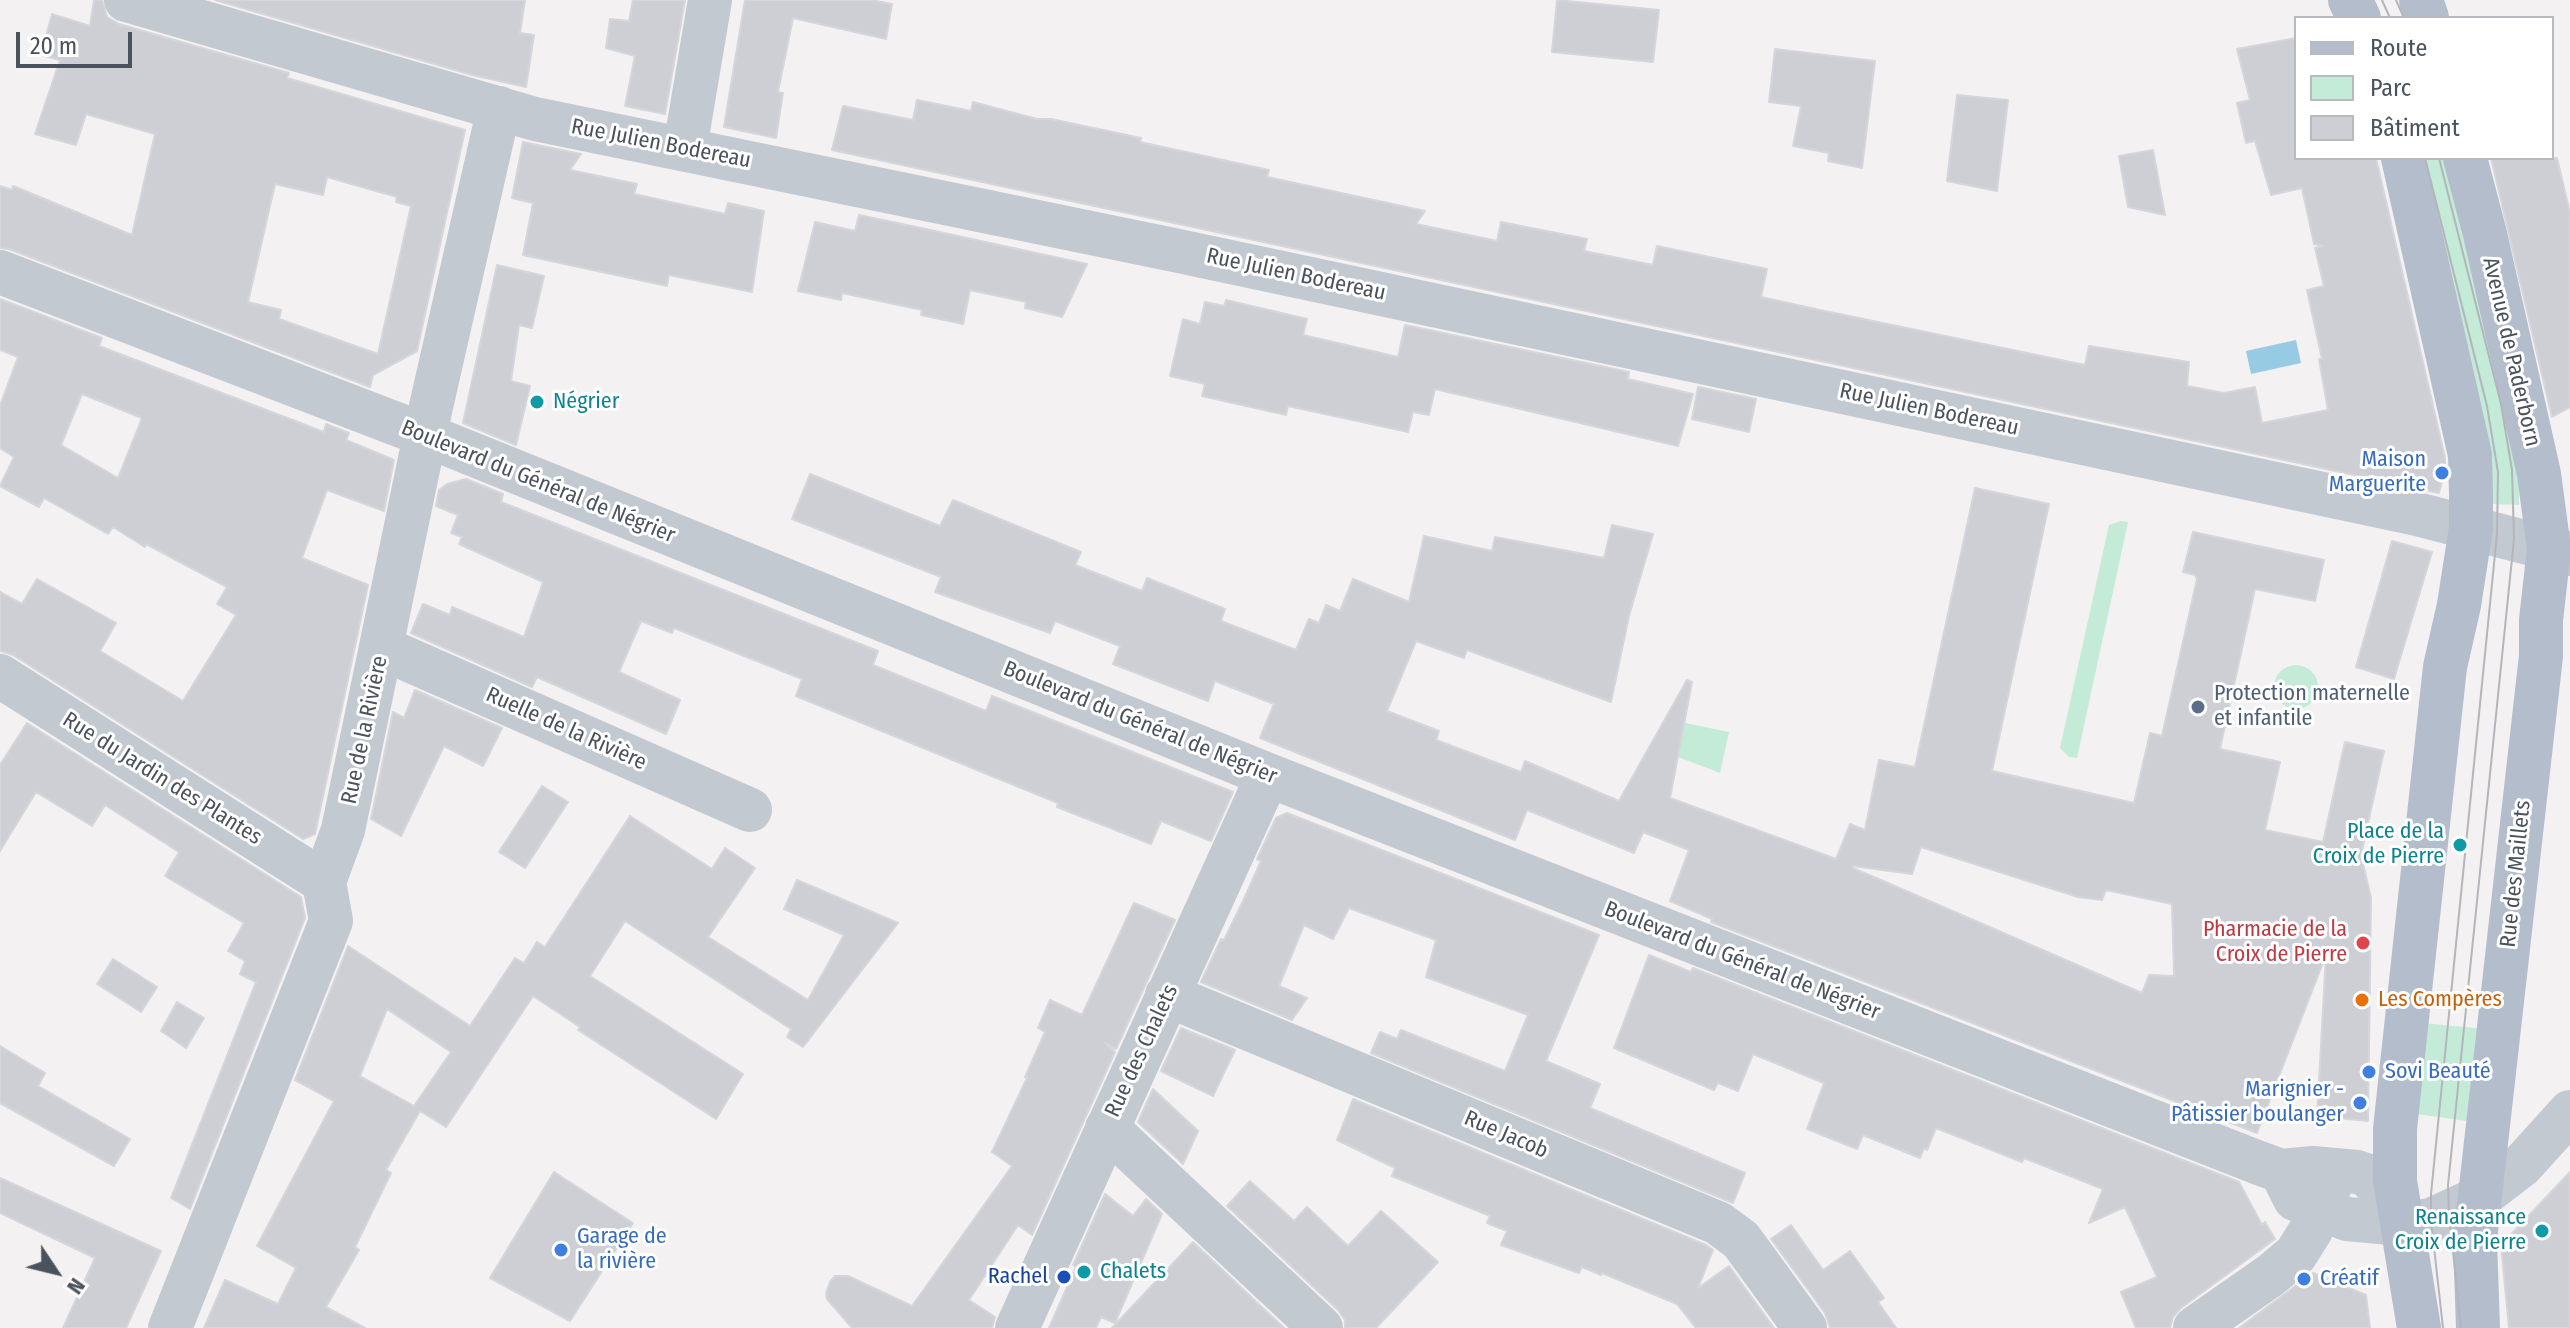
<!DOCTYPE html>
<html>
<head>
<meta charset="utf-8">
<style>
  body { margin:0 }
  #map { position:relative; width:2570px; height:1328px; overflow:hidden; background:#f3f1f1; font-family:"Fira Sans Condensed",sans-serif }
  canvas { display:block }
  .legend { position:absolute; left:2294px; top:16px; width:260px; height:144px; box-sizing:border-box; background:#fff; border:2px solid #b7babe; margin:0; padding:10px 14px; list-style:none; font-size:24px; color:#4a525c }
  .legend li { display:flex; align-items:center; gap:16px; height:40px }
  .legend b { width:40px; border:2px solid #b7babe }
  .north { position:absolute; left:16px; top:1232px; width:80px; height:80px; -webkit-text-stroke:6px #fff; paint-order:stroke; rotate:125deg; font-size:22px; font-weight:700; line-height:32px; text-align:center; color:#4a525c }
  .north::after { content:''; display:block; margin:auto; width:28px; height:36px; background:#4a525c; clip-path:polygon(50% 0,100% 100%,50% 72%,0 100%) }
  .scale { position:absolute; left:16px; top:32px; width:116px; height:36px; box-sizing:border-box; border:4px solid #4a525c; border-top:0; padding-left:10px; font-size:24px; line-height:28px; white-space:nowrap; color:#4a525c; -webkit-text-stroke:6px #fff; paint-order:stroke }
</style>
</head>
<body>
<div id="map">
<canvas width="2570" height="1328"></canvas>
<ul class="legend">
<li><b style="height:10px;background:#b3bdcc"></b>Route</li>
<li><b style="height:22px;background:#c4ebd8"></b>Parc</li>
<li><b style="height:22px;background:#cecfd4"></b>Bâtiment</li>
</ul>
<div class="north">N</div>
<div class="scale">20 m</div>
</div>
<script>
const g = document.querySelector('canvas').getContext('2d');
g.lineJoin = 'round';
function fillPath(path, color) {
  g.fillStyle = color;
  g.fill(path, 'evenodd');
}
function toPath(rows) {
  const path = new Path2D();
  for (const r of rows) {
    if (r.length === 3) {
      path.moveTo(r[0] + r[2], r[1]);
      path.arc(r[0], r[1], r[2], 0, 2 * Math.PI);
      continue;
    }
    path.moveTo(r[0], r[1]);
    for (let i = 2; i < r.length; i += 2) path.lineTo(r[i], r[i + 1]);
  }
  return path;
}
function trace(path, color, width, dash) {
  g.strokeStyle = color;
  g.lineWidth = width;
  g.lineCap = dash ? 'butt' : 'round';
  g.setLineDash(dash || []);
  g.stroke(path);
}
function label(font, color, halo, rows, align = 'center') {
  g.font = font + ' "Fira Sans Condensed",sans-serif';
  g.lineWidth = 6;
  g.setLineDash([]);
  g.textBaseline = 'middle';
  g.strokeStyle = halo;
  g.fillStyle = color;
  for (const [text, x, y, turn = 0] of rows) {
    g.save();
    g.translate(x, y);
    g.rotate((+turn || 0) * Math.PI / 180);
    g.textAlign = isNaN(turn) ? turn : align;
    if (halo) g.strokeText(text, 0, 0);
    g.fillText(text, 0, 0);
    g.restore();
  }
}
fillPath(toPath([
  [2417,158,2447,158,2519,471,2519,505,2490,504],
  [2121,521,2128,522,2077,758,2069,757,2060,748,2109,525],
  [2296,687,22],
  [1685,723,1729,732,1720,773,1678,757],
  [2423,1023,2485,1029,2474,1122,2417,1114,2424,1065]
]), '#c4ebd8');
fillPath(toPath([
  [2296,340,2301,363,2251,374,2246,351]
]), '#96cbe3');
const building = toPath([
  [94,0,102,0,107,17,119,24,289,73,287,78,465,130,417,351,373,375,370,387,9,249,0,248,0,186,12,190,13,186,132,235,155,134,86,114,76,145,35,134,60,60,41,55,52,14,90,26,94,0],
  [327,177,397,197,396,202,411,206,378,354,279,319,281,310,248,302,275,184,323,195,327,177],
  [215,0,525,0,520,33,534,35,526,87,472,75,215,0],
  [633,0,685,0,665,114,625,106,635,56,606,48,610,19,629,21,633,0],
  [745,0,871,0,892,4,886,39,793,18,778,92,783,93,776,138,724,127,745,0],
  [1557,0,1659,10,1653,62,1552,52,1557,0],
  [2296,38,2296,158,2376,158,2445,458,2445,471,2439,493,832,150,843,106,913,120,917,100,971,111,973,102,1037,119,1051,119,1141,138,1140,142,1269,170,1267,177,1425,211,1416,224,1497,241,1501,222,1587,239,1584,251,1653,265,1657,246,1767,269,1761,297,1820,310,2085,365,2089,346,2189,362,2187,386,2224,393,2255,387,2262,423,2328,410,2319,359,2322,359,2307,290,2324,286,2315,248,2323,246,2314,244,2302,188,2271,195,2255,141,2246,143,2237,103,2250,100,2237,49,2296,38],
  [1775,49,1875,61,1862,168,1828,161,1829,153,1793,146,1801,106,1769,102,1775,49],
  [1957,95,2008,100,1997,191,1947,181,1957,95],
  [523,142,581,154,570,170,637,184,634,194,725,214,728,203,764,211,752,292,669,275,667,286,523,255,533,203,512,198,523,142],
  [2153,150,2165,215,2128,207,2119,156,2153,150],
  [2491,158,2557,158,2570,213,2570,407,2552,417,2491,158],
  [859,215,921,228,1087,264,1062,317,1025,308,1026,302,970,290,963,324,921,315,922,310,842,293,841,300,798,291,815,222,855,231,859,215],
  [497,265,544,276,532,328,519,325,511,381,530,386,516,445,463,423,497,265],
  [0,299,102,338,99,346,324,432,326,424,349,433,346,440,394,460,384,511,327,490,302,558,368,585,315,834,303,839,13,655,0,651,0,592,22,604,37,579,116,623,100,651,183,701,236,615,217,604,227,587,146,544,145,547,113,527,108,534,44,498,39,507,0,486,14,457,0,448,0,406,18,357,0,350,0,299],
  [82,394,142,418,118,478,61,445,82,394],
  [1226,300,1307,319,1303,335,1398,357,1405,325,1629,372,1628,379,1693,394,1678,446,1435,389,1429,415,1413,412,1408,432,1288,406,1286,415,1202,396,1205,384,1170,376,1183,319,1200,324,1205,302,1224,306,1226,300],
  [1698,387,1756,399,1749,432,1692,419,1698,387],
  [810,474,940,526,953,500,1081,552,1075,565,1142,591,1147,578,1225,609,1221,621,1296,650,1309,619,1319,623,1326,605,1340,611,1353,579,1409,602,1424,536,1492,551,1495,537,1604,558,1612,525,1653,534,1629,616,1611,702,1467,650,1464,658,1416,641,1387,711,1439,731,1436,740,1521,772,1525,761,1619,801,1687,680,1692,682,1670,798,1836,859,1850,824,1865,830,1879,760,1915,767,1975,488,2049,504,1992,771,2134,803,2150,733,2162,736,2197,579,2195,575,2183,572,2193,532,2324,560,2315,601,2255,589,2220,749,2280,762,2265,830,2323,842,2345,742,2384,751,2361,855,2371,898,2368,1121,2317,1116,2326,955,2257,1133,1711,922,1712,919,1670,901,1689,850,1643,832,1634,853,1527,810,1515,840,1260,738,1274,704,1215,681,1208,701,1113,664,1120,646,1055,621,1050,633,935,592,941,577,792,519,810,474],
  [1921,847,2078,897,2102,900,2106,890,2172,904,2174,976,2149,975,2142,993,1853,868,1853,866,1912,874,1921,847],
  [466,479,503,494,501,502,878,651,873,665,986,711,992,696,1233,792,1211,841,1161,821,1151,844,1057,807,1058,803,796,696,802,679,674,628,672,633,641,621,619,672,680,700,666,734,537,677,532,687,411,633,423,604,450,615,452,607,524,637,543,582,459,544,462,537,451,533,458,515,436,506,439,490,447,484,466,479],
  [2392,541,2432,552,2394,679,2356,667,2392,541],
  [415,690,502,728,483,766,444,746,401,836,371,819,393,712,404,718,415,690],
  [27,723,301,897,305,918,190,1209,171,1198,256,982,240,974,245,961,228,951,244,923,165,876,179,852,105,805,92,826,36,792,0,851,0,765,27,723],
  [542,786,568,802,525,868,499,852,542,786],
  [1287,813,1599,935,1546,1061,1600,1084,1590,1108,1745,1173,1733,1203,1371,1053,1380,1032,1397,1039,1401,1030,1505,1071,1528,1015,1426,977,1436,940,1349,908,1333,939,1304,925,1279,986,1307,998,1292,1020,1201,982,1221,939,1224,940,1244,899,1261,861,1257,859,1276,818,1287,813],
  [630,816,712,869,725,848,755,868,708,937,808,1000,844,935,784,909,797,880,898,923,803,1047,787,1037,791,1029,625,921,590,976,743,1074,716,1119,578,1030,580,1027,533,996,446,1127,420,1111,386,1170,391,1173,355,1247,359,1250,326,1307,365,1328,204,1328,225,1280,278,1304,296,1268,257,1246,334,1101,295,1080,348,946,470,1026,515,958,524,963,537,942,545,947,630,816],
  [387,1009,451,1052,414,1106,360,1076,387,1009],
  [1134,903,1175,920,1116,1049,1105,1043,1115,1052,1032,1235,1018,1225,969,1300,995,1317,992,1328,852,1328,827,1299,826,1293,830,1282,835,1276,848,1276,912,1306,1012,1166,992,1152,1027,1078,1025,1077,1045,1032,1038,1028,1050,1000,1082,1015,1134,903],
  [1649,955,1691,972,1693,968,2239,1182,2262,1225,2265,1222,2275,1239,2181,1308,2173,1317,2170,1328,2136,1328,2121,1292,2157,1277,2125,1207,2089,1223,2103,1189,2024,1158,2022,1162,1936,1128,1927,1150,1924,1148,1920,1158,1863,1135,1857,1149,1807,1129,1824,1083,1753,1054,1738,1091,1718,1083,1714,1090,1614,1048,1649,955],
  [113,959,157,987,141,1012,97,984,113,959],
  [177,1002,204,1018,186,1048,161,1031,177,1002],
  [1181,1028,1235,1050,1213,1096,1161,1071,1181,1028],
  [0,1046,45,1073,38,1086,130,1139,114,1166,0,1103,0,1046],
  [1153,1089,1198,1131,1183,1164,1138,1122,1153,1089],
  [1353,1099,1706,1245,1713,1250,1698,1288,1729,1266,1774,1328,1696,1328,1677,1304,1602,1273,1601,1275,1582,1267,1579,1273,1501,1245,1507,1231,1487,1223,1490,1216,1392,1176,1395,1168,1337,1140,1353,1099],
  [554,1172,633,1223,570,1321,490,1278,554,1172],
  [2570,1172,2570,1328,2509,1328,2501,1245,2570,1172],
  [0,1178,161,1251,126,1328,63,1328,95,1258,0,1213,0,1178],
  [1250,1181,1294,1221,1307,1207,1348,1246,1381,1211,1438,1262,1376,1328,1345,1328,1345,1320,1338,1310,1227,1206,1250,1181],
  [1105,1194,1133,1216,1146,1199,1162,1214,1115,1323,1101,1317,1096,1328,1049,1328,1076,1267,1073,1265,1105,1194],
  [1791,1225,1823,1270,1850,1251,1884,1298,1878,1302,1896,1328,1830,1328,1825,1313,1771,1239,1791,1225],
  [1193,1242,1284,1328,1112,1328,1193,1242],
  [2313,1273,2366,1295,2370,1328,2239,1328,2313,1273]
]);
fillPath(building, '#cecfd4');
trace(building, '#d5d6db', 2);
trace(toPath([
  [126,0,535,119,1174,250,2417,514,2570,554],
  [685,148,710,0],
  [0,272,425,435,1268,775,2259,1163,2281,1171,2313,1168,2357,1172,2369,1176,2380,1190,2382,1208,2401,1224],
  [382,648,750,810],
  [0,676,324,882],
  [1167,995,1718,1223,1741,1240,1805,1328],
  [1107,1128,1321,1328],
  [2281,1171,2295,1199,2347,1219,2401,1224,2431,1220,2479,1198,2522,1165,2570,1112],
  [170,1328,331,921,324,882,343,830,430,411,499,108],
  [1017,1328,1268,775],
  [2195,1328,2271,1275,2296,1254,2311,1230,2321,1198,2331,1184]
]), '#c3c9d0', 44);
trace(toPath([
  [2350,0,2359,18],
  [2421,0,2427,18],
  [2403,158,2470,455,2471,493,2471,528,2459,605,2445,667,2395,1129,2395,1181,2419,1328],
  [2465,158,2485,234,2539,474,2549,549,2541,620,2541,656,2475,1240,2478,1328]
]), '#b3bdcc', 44);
trace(toPath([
  [2382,0,2390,18],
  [2396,0,2404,18],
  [2425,158,2487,406,2498,472,2497,534,2431,1194,2431,1220,2443,1328],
  [2439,158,2501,404,2512,470,2514,539,2448,1185,2449,1213,2461,1328]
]), '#b3b5ba', 2);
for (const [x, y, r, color] of [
  [537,402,8,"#0f9aa8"],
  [2442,473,8,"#3f7fe0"],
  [2198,707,8,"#5c6f8a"],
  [2460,845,8,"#0f9aa8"],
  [2363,943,8,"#e0444e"],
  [2362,1000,8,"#e8710a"],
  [2369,1072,8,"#3f7fe0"],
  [2360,1103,8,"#3f7fe0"],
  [2542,1231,8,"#0f9aa8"],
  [561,1250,8,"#3f7fe0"],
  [1084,1272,8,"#0f9aa8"],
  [1064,1277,8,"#1a4fb4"],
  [2304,1279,8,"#3f7fe0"]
]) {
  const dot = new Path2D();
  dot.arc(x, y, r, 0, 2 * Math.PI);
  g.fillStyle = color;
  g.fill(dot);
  trace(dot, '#fff', 3);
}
label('22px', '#4a525c', '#fff', [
  ["Rue Julien Bodereau",661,144,11],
  ["Rue Julien Bodereau",1296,275,12],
  ["Avenue de Paderborn",2511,352,77],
  ["Rue Julien Bodereau",1929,410,12],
  ["Boulevard du Général de Négrier",538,482,22],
  ["Boulevard du Général de Négrier",1140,723,22],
  ["Ruelle de la Rivière",566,729,24],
  ["Rue de la Rivière",365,730,-78],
  ["Rue du Jardin des Plantes",162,779,32],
  ["Rue des Maillets",2516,874,-84],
  ["Boulevard du Général de Négrier",1742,961,21],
  ["Rue des Chalets",1142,1051,-65],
  ["Rue Jacob",1506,1135,23]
]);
label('22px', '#0d838f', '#fff', [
  ["Négrier",553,402],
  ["Place de la",2444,832,"right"],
  ["Croix de Pierre",2444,857,"right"],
  ["Renaissance",2526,1218,"right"],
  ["Croix de Pierre",2526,1243,"right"],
  ["Chalets",1100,1272]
], 'left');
label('22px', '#366cbe', '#fff', [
  ["Maison",2426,460,"right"],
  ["Marguerite",2426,485,"right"],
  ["Sovi Beauté",2385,1072],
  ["Marignier -",2344,1090,"right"],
  ["Pâtissier boulanger",2344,1115,"right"],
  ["Garage de",577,1237],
  ["la rivière",577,1262],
  ["Créatif",2320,1279]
], 'left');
label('22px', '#4e5e75', '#fff', [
  ["Protection maternelle",2214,694],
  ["et infantile",2214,719]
], 'left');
label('22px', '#be3a42', '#fff', [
  ["Pharmacie de la",2347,930],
  ["Croix de Pierre",2347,955]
], 'right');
label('22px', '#c56008', '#fff', [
  ["Les Compères",2378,1000]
], 'left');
label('22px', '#164399', '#fff', [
  ["Rachel",1048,1277]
], 'right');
</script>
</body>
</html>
